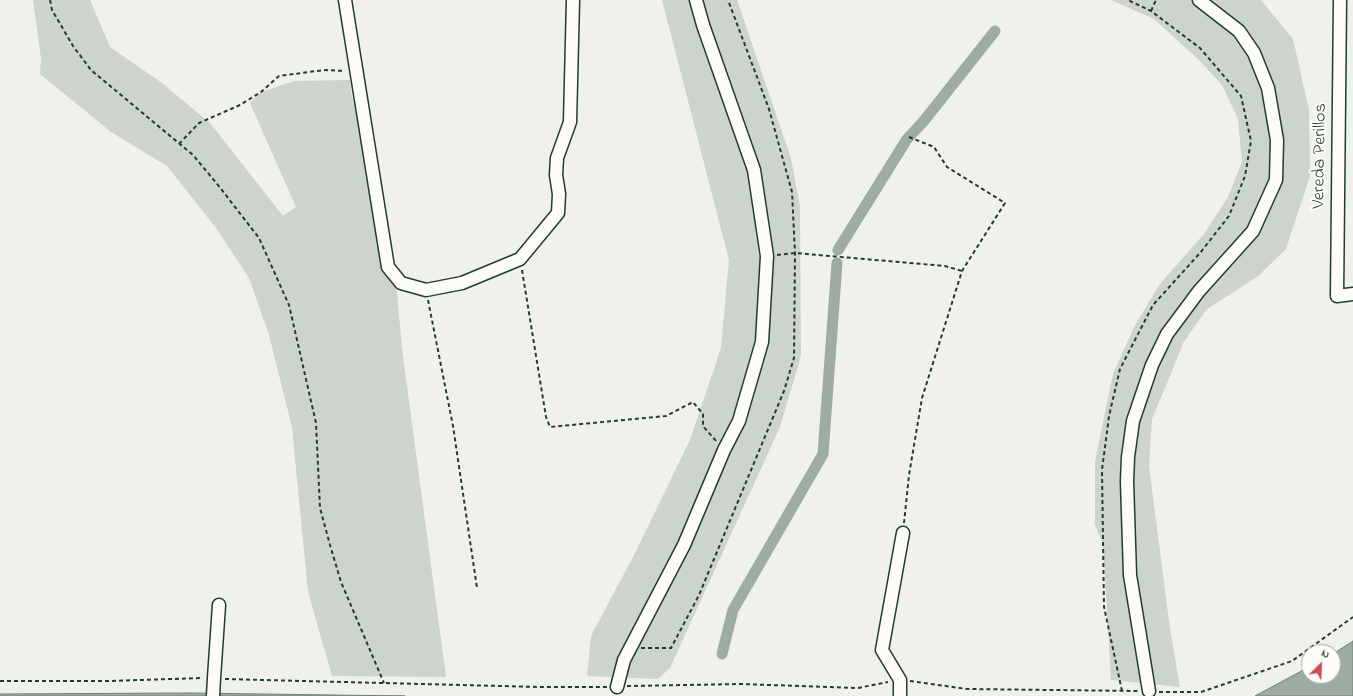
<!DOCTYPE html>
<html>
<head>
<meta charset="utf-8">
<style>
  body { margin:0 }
  #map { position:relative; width:1353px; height:696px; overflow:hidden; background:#f0f1eb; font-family:"Indie Flower",sans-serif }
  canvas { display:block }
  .north { position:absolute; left:1301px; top:644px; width:40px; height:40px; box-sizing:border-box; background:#fdfcf7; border:1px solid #a4b0a9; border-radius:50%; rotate:24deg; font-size:11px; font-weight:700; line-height:16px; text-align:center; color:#1f3d34 }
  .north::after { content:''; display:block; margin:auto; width:14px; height:18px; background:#d1495b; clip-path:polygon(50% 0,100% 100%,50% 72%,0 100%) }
</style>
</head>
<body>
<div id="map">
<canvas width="1353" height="696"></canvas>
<div class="north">N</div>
</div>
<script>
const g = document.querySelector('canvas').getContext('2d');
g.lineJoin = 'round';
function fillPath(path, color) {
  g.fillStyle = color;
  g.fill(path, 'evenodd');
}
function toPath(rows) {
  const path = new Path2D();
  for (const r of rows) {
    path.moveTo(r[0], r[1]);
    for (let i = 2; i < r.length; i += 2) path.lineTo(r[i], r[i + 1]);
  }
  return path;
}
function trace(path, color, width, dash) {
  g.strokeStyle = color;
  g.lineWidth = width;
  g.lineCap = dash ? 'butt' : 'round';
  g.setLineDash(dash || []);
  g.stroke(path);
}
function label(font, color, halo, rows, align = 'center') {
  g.font = font + ' "Indie Flower",sans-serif';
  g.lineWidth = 4;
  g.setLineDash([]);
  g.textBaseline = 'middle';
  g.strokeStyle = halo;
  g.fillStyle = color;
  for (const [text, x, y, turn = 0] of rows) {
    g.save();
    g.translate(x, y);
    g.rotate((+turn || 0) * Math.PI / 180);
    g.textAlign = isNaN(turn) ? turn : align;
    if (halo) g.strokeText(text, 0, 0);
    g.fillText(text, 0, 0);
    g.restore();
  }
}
fillPath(toPath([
  [33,0,90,0,110,47,162,83,210,123,283,216,296,207,250,103,261,92,294,81,350,80,351,92,397,292,402,349,446,677,332,676,308,592,292,427,269,335,249,278,216,228,167,166,111,132,40,74,41,59],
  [662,0,737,0,791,158,800,207,801,356,780,427,670,668,658,679,587,676,591,636,634,555,690,440,721,348,729,260],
  [1111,0,1261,0,1293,39,1309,110,1310,176,1286,249,1257,277,1207,309,1183,343,1170,376,1152,419,1149,466,1170,629,1180,687,1111,680,1103,544,1095,525,1095,461,1113,374,1134,327,1159,285,1204,234,1228,197,1242,162,1238,119,1222,85,1199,60,1154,19]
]), '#cdd3cd');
const water = toPath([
  [1353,641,1353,696,1255,696,1309,667,1309,676,1333,676,1333,654,1353,641],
  [189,693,405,696,0,696,0,694,189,693]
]);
fillPath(water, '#9faca4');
trace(water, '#6c8077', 1);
trace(toPath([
  [838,250,907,139,923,122,995,31],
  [722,654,733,610,823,454,837,263]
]), '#9faca4', 11);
const minor = toPath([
  [345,0,388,267,401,283,426,290,462,283,520,259,558,213,559,194,556,175,557,158,570,122,573,0],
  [1340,0,1337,296,1353,294],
  [617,687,624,660,684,545,724,450,739,421,762,342,767,256,754,170,703,25,696,0],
  [1149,691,1130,575,1127,481,1128,457,1133,421,1152,365,1167,334,1199,291,1253,231,1276,180,1277,140,1268,88,1254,53,1239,31,1199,0],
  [213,696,214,678,219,605],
  [900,696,900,680,882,650,903,533]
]);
trace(minor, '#1f3d34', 15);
trace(toPath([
  [50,0,52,10,73,46,91,70,193,155,218,185,259,238,289,305,316,423,320,508,330,545,341,582,384,683],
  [1151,11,1156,0],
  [179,144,199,123,240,105,261,92,279,76,324,70,345,71],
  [777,255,795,253,945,266,962,271],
  [522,270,546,417,550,427,666,416,693,402,703,414,703,426,717,442],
  [428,300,453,426,477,588],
  [904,523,909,475,922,398,962,271,1005,203,947,167,934,147,909,137],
  [641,648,671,648,699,595,784,391,794,358,795,253,792,192,769,109,728,0],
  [225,679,540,687,607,687],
  [0,681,109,681,203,678],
  [910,681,967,689,1139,691],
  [627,686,741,684,858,688,888,682],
  [1122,691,1104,607,1102,470,1109,416,1120,369,1153,305,1200,253,1229,216,1245,176,1251,141,1241,96,1200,48,1151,11,1128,0],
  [1159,692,1201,692,1292,661,1353,617]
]), '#1f3d34', 2, [4, 3]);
trace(minor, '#fdfcf7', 12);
label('18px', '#1f3d34', '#fdfcf7', [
  ["Vereda Perillos",1321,156,-89]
]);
</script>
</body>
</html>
